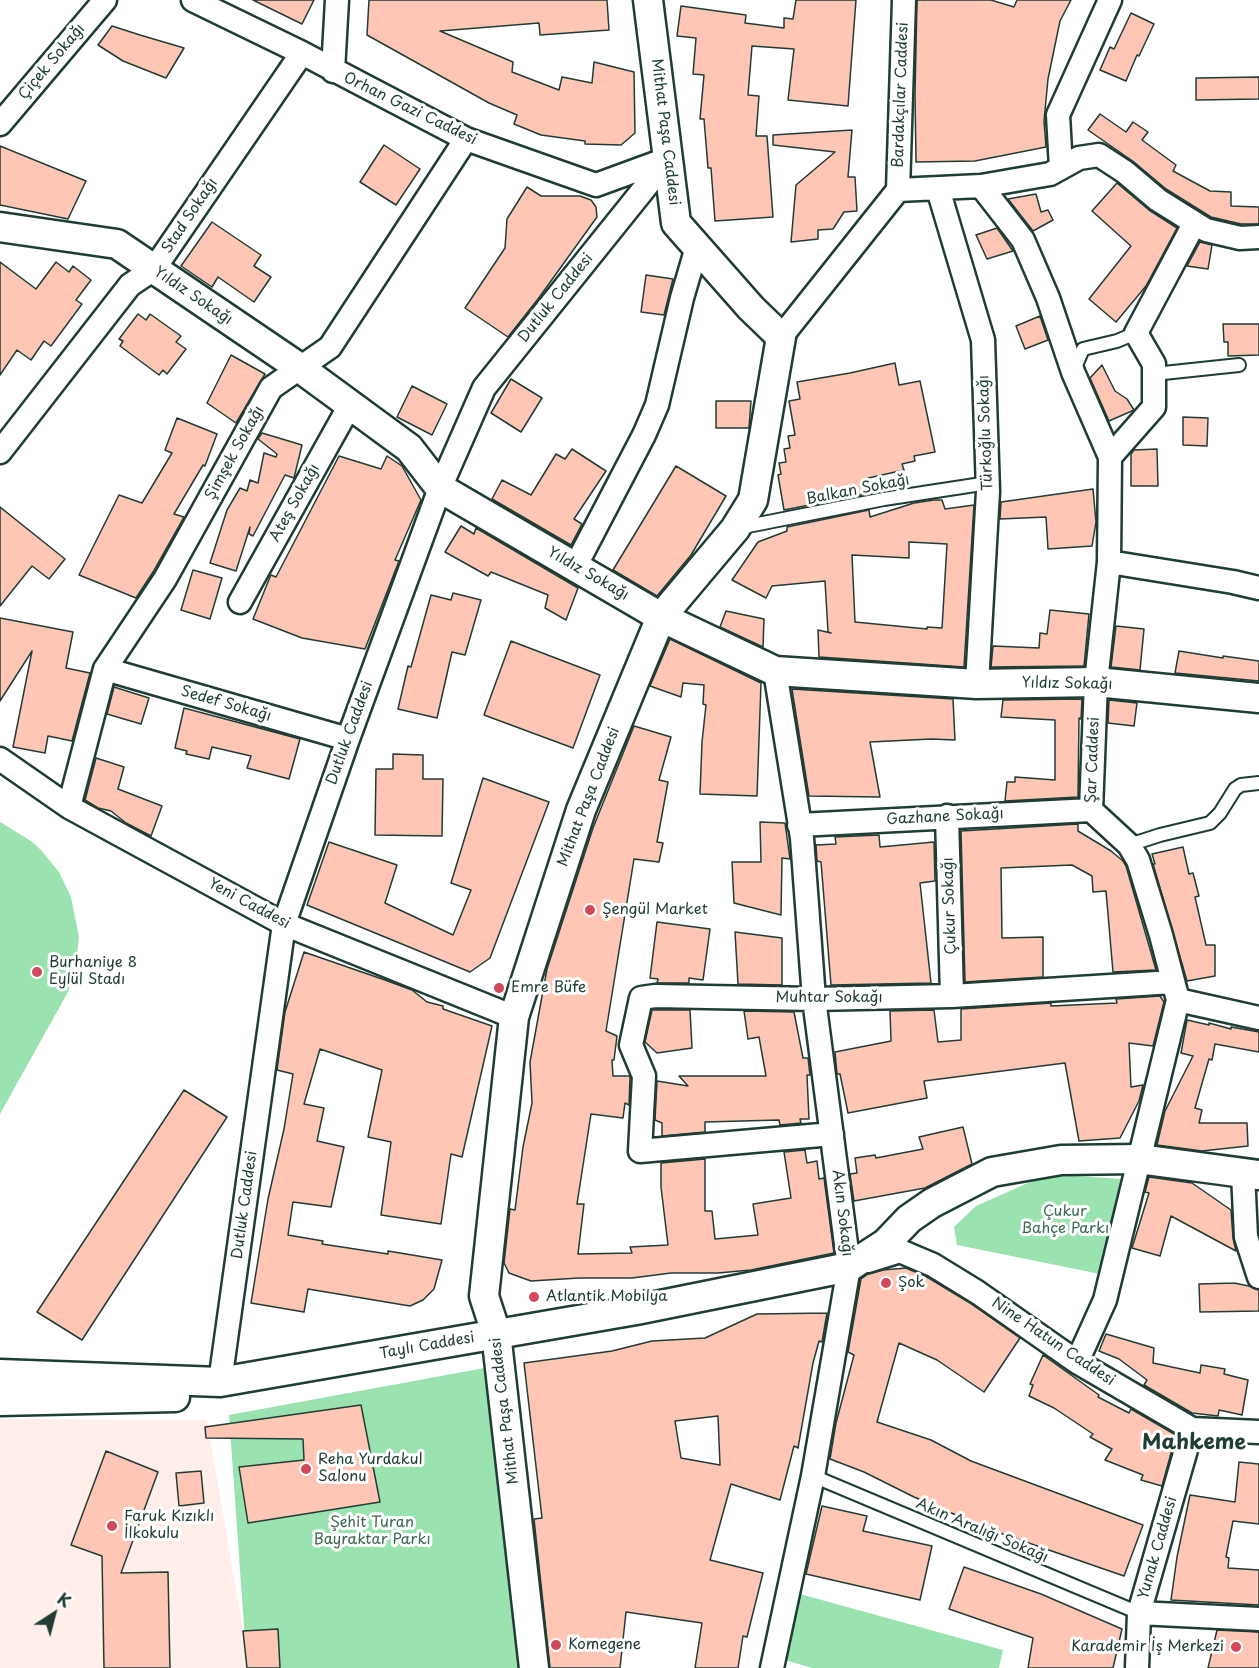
<!DOCTYPE html>
<html>
<head>
<meta charset="utf-8">
<style>
  body { margin:0 }
  #map { position:relative; width:1259px; height:1668px; overflow:hidden; background:#fff; font-family:"Playpen Sans",sans-serif }
  canvas { display:block }
  .north { position:absolute; left:24px; top:1584px; width:60px; height:60px; -webkit-text-stroke:4px #fff; paint-order:stroke; rotate:36deg; font-size:16px; font-weight:700; line-height:24px; text-align:center; color:#1f3d34 }
  .north::after { content:''; display:block; margin:auto; width:21px; height:27px; background:#1f3d34; clip-path:polygon(50% 0,100% 100%,50% 72%,0 100%) }
</style>
</head>
<body>
<div id="map">
<canvas width="1259" height="1668"></canvas>
<div class="north">K</div>
</div>
<script>
const g = document.querySelector('canvas').getContext('2d');
g.lineJoin = 'round';
function fillPath(path, color) {
  g.fillStyle = color;
  g.fill(path, 'evenodd');
}
function toPath(rows) {
  const path = new Path2D();
  for (const r of rows) {
    path.moveTo(r[0], r[1]);
    for (let i = 2; i < r.length; i += 2) path.lineTo(r[i], r[i + 1]);
  }
  return path;
}
function trace(path, color, width, dash) {
  g.strokeStyle = color;
  g.lineWidth = width;
  g.lineCap = dash ? 'butt' : 'round';
  g.setLineDash(dash || []);
  g.stroke(path);
}
function label(font, color, halo, rows, align = 'center') {
  g.font = font + ' "Playpen Sans",sans-serif';
  g.lineWidth = 6;
  g.setLineDash([]);
  g.textBaseline = 'middle';
  g.strokeStyle = halo;
  g.fillStyle = color;
  for (const [text, x, y, turn = 0] of rows) {
    g.save();
    g.translate(x, y);
    g.rotate((+turn || 0) * Math.PI / 180);
    g.textAlign = isNaN(turn) ? turn : align;
    if (halo) g.strokeText(text, 0, 0);
    g.fillText(text, 0, 0);
    g.restore();
  }
}
fillPath(toPath([
  [0,1419,207,1420,243,1631,247,1668,0,1668]
]), '#ffeee9');
fillPath(toPath([
  [0,822,31,841,41,850,59,872,71,897,79,937,76,965,68,992,0,1114],
  [1048,1174,1121,1179,1100,1274,957,1245,954,1227,976,1206],
  [490,1367,524,1668,247,1668,229,1415],
  [800,1594,1003,1650,999,1668,812,1668,785,1660]
]), '#9ae3b1');
const building = toPath([
  [253,0,314,0,302,24,253,0],
  [369,0,607,0,609,30,540,35,539,23,440,31,513,62,512,72,559,90,562,77,592,83,594,62,634,72,635,133,621,145,585,144,585,141,541,135,514,124,517,115,489,103,367,35,369,0],
  [796,0,856,0,848,106,788,100,794,49,752,46,748,95,759,96,756,136,767,136,773,217,715,221,711,168,708,168,704,119,700,119,704,75,693,74,696,38,677,36,681,6,746,15,745,23,784,28,784,18,793,19,796,0],
  [917,0,991,0,1014,7,1017,0,1071,0,1060,21,1048,79,1044,121,1046,147,975,161,916,162,915,94,917,0],
  [1131,13,1154,24,1139,56,1137,55,1126,81,1100,70,1110,47,1114,49,1131,13],
  [112,26,140,35,184,48,166,78,123,61,98,45,112,26],
  [1259,77,1259,99,1196,100,1196,78,1259,77],
  [1100,114,1126,132,1133,122,1148,132,1142,140,1176,165,1173,171,1210,191,1231,192,1231,206,1259,207,1259,224,1241,224,1211,217,1166,189,1134,162,1088,130,1100,114],
  [852,130,848,177,855,177,857,211,844,212,833,229,818,230,818,239,791,242,796,185,835,152,773,145,773,135,852,130],
  [384,145,420,169,396,205,360,182,384,145],
  [0,146,86,181,68,219,0,205,0,146],
  [1117,183,1149,210,1177,228,1146,286,1116,322,1089,299,1131,246,1092,211,1117,183],
  [527,187,541,196,580,196,591,200,596,207,597,217,538,299,508,337,465,308,505,248,507,219,527,187],
  [1036,194,1041,212,1048,210,1053,220,1033,231,1008,199,1036,194],
  [212,222,261,255,254,266,271,277,254,302,218,277,212,287,181,266,212,222],
  [997,228,1013,251,987,259,976,235,997,228],
  [1200,242,1212,245,1208,269,1187,266,1200,242],
  [0,262,36,289,56,262,69,272,73,266,91,280,76,300,82,304,51,346,44,341,31,360,17,350,0,375,0,262],
  [646,275,673,279,664,315,641,312,646,275],
  [138,314,146,320,150,314,181,336,176,342,186,349,167,374,163,370,159,375,120,346,123,341,119,339,138,314],
  [1040,316,1048,340,1025,349,1016,326,1040,316],
  [1223,324,1259,324,1259,355,1228,356,1228,342,1224,342,1223,324],
  [231,355,265,374,236,423,207,403,231,355],
  [895,363,899,385,920,381,935,452,914,456,915,461,902,464,904,470,864,479,866,494,784,510,778,475,781,474,779,463,786,462,784,449,790,448,788,436,795,435,789,401,800,399,797,382,850,373,895,363],
  [1102,365,1115,391,1127,399,1134,410,1109,421,1090,378,1102,365],
  [511,379,542,398,521,432,491,413,511,379],
  [412,386,447,404,432,435,397,417,412,386],
  [716,401,751,401,749,428,716,428,716,401],
  [1183,417,1208,418,1207,446,1183,445,1183,417],
  [177,418,217,434,205,466,203,465,174,514,184,517,153,572,136,598,79,575,119,495,142,503,172,453,165,450,177,418],
  [262,433,302,445,294,478,285,475,253,536,249,534,250,527,236,571,210,563,227,510,240,488,247,491,250,480,258,483,264,453,276,457,277,454,258,439,262,433],
  [572,449,606,471,574,519,582,524,571,545,492,499,502,480,531,495,556,454,565,459,572,449],
  [1157,449,1158,486,1131,486,1131,454,1134,450,1157,449],
  [339,456,381,469,387,456,402,466,421,500,395,560,399,561,365,649,302,638,253,619,270,577,271,575,276,577,339,456],
  [676,466,726,496,691,555,657,596,613,570,676,466],
  [1093,489,1096,522,1092,546,1048,549,1046,517,1000,519,1001,502,1093,489],
  [934,500,942,500,945,509,974,505,964,667,819,657,818,630,831,633,828,632,825,581,772,586,766,598,732,580,758,542,787,531,787,527,869,510,870,517,914,503,934,500],
  [909,542,947,544,942,628,927,627,927,629,855,622,852,555,909,558,909,542],
  [0,507,65,559,49,579,32,566,0,606,0,507],
  [461,526,474,534,476,528,578,588,566,620,545,608,548,595,491,572,488,576,445,552,461,526],
  [193,570,222,578,210,619,181,610,193,570],
  [453,593,481,600,465,655,452,652,437,718,398,709,408,666,411,667,431,595,451,600,453,593],
  [1050,610,1089,614,1084,666,991,667,993,646,1039,648,1040,633,1047,634,1050,610],
  [726,611,764,619,763,647,720,627,726,611],
  [0,618,73,632,66,668,90,673,72,741,48,736,45,753,13,747,32,651,0,701,0,618],
  [1116,626,1144,629,1140,670,1111,667,1116,626],
  [670,639,761,683,757,796,700,794,702,742,706,705,703,704,704,685,683,683,681,697,650,686,670,639],
  [511,641,600,675,573,748,484,715,511,641],
  [1179,651,1223,658,1223,656,1259,661,1259,681,1175,673,1179,651],
  [114,687,149,698,141,724,107,714,114,687],
  [792,689,953,699,955,740,931,739,870,742,880,797,809,796,792,689],
  [1082,699,1081,719,1079,718,1078,797,1005,801,1007,782,1015,782,1015,777,1055,780,1055,720,1001,717,1003,700,1082,699],
  [1109,700,1137,703,1134,726,1108,723,1109,700],
  [184,708,300,739,289,779,247,768,251,756,212,747,209,759,186,754,187,751,175,748,184,708],
  [634,726,671,737,659,780,668,782,657,842,663,843,659,862,634,859,606,1031,617,1036,614,1060,612,1060,613,1076,630,1076,630,1078,629,1105,625,1103,623,1118,591,1114,577,1204,584,1204,578,1254,632,1253,630,1247,668,1245,661,1187,661,1163,705,1159,705,1211,712,1211,715,1239,758,1235,753,1204,791,1198,784,1152,805,1150,807,1163,817,1161,819,1179,824,1178,834,1253,751,1270,718,1273,671,1273,632,1278,579,1278,531,1281,509,1273,504,1263,510,1209,515,1210,523,1147,532,1103,530,1062,547,969,593,828,634,726],
  [393,754,423,755,423,779,443,779,442,836,375,835,376,769,393,769,393,754],
  [96,758,124,767,118,789,162,806,151,836,126,823,111,811,98,808,85,800,96,758],
  [483,778,549,802,490,958,470,972,307,905,329,842,397,865,385,903,453,935,471,890,451,883,483,778],
  [760,822,785,823,790,859,782,858,781,915,734,903,732,862,761,862,760,822],
  [1078,824,1078,831,1111,851,1123,861,1126,866,1156,970,1113,972,1106,891,1093,892,1092,876,1072,865,1001,868,1002,938,1043,937,1043,977,965,982,961,831,1078,824],
  [879,835,880,847,934,842,935,881,920,883,931,983,831,985,821,862,817,861,816,845,836,844,835,837,879,835],
  [1183,847,1189,874,1193,873,1199,896,1195,897,1206,945,1215,945,1215,976,1187,981,1153,864,1155,864,1152,854,1183,847],
  [657,922,710,929,703,980,689,978,689,983,657,983,658,979,650,978,657,922],
  [735,932,782,938,782,985,738,984,735,932],
  [304,952,385,980,412,990,427,1002,443,1006,443,1009,492,1026,462,1157,451,1154,441,1224,381,1215,391,1142,368,1137,382,1070,320,1049,304,1104,324,1108,317,1141,344,1147,331,1207,293,1202,288,1235,323,1241,322,1244,388,1254,388,1251,442,1260,434,1289,423,1300,410,1306,308,1289,304,1312,251,1303,268,1199,284,1129,293,1074,277,1070,285,1012,304,952],
  [1160,996,1164,1002,1153,1046,1129,1043,1131,1087,1143,1085,1139,1101,1120,1138,1079,1141,1065,1063,924,1081,927,1098,848,1113,840,1074,837,1074,835,1052,891,1041,890,1011,934,1010,938,1042,961,1040,961,1009,1051,1003,1051,1006,1117,1003,1116,999,1160,996],
  [652,1010,690,1010,692,1048,657,1053,645,1042,652,1010],
  [744,1011,794,1012,803,1058,808,1058,810,1075,807,1075,809,1119,800,1119,801,1123,780,1125,779,1120,705,1122,705,1132,662,1136,662,1123,655,1120,657,1081,688,1086,679,1076,766,1076,759,1037,748,1039,744,1011],
  [1187,1020,1209,1025,1209,1023,1231,1029,1231,1027,1259,1032,1259,1052,1215,1044,1212,1060,1209,1059,1195,1108,1202,1110,1199,1123,1247,1123,1248,1146,1202,1151,1157,1145,1165,1111,1193,1056,1181,1053,1187,1020],
  [184,1090,227,1117,82,1340,37,1312,184,1090],
  [963,1127,972,1164,925,1188,854,1201,850,1174,857,1173,855,1158,875,1155,876,1158,923,1149,919,1137,963,1127],
  [1149,1177,1192,1183,1231,1210,1233,1238,1236,1251,1171,1216,1160,1256,1132,1248,1149,1193,1145,1192,1149,1177],
  [906,1268,927,1277,970,1303,1020,1338,984,1392,937,1360,899,1343,877,1422,931,1440,971,1461,1143,1525,1124,1576,991,1530,914,1497,864,1472,830,1459,836,1423,854,1355,848,1352,861,1279,868,1274,883,1270,906,1268],
  [1234,1283,1249,1286,1259,1290,1259,1311,1200,1312,1199,1284,1234,1283],
  [827,1313,822,1342,819,1341,813,1363,798,1448,794,1446,780,1500,731,1484,710,1560,763,1573,747,1637,743,1636,738,1668,695,1668,702,1623,626,1612,620,1668,550,1668,534,1519,542,1518,524,1363,612,1351,652,1341,705,1338,757,1314,827,1313],
  [718,1416,720,1465,681,1458,675,1421,718,1416],
  [1106,1334,1154,1348,1153,1363,1200,1373,1201,1365,1225,1369,1224,1374,1248,1380,1242,1415,1219,1410,1218,1416,1192,1413,1144,1385,1147,1380,1119,1359,1099,1351,1106,1334],
  [1043,1355,1099,1395,1098,1397,1129,1413,1131,1409,1176,1435,1162,1486,1141,1480,1143,1475,1105,1460,1112,1449,1090,1437,1093,1434,1054,1408,1029,1396,1033,1385,1030,1384,1043,1355],
  [361,1405,380,1502,248,1523,239,1467,304,1460,303,1439,206,1438,205,1427,361,1405],
  [106,1451,158,1472,121,1573,168,1572,170,1668,104,1668,102,1556,71,1545,106,1451],
  [1239,1462,1259,1464,1259,1524,1233,1521,1226,1557,1229,1558,1228,1568,1259,1570,1259,1605,1171,1600,1177,1557,1190,1495,1235,1502,1239,1462],
  [201,1471,204,1503,179,1506,176,1473,201,1471],
  [822,1506,867,1516,863,1531,932,1546,920,1600,806,1574,822,1506],
  [964,1567,1041,1594,1122,1629,1113,1668,1028,1668,1033,1638,949,1609,964,1567],
  [278,1629,280,1668,247,1668,243,1631,278,1629],
  [1217,1630,1259,1632,1259,1668,1208,1668,1217,1630]
]);
fillPath(building, '#ffc5b5');
trace(building, '#1f3d34', 1.5);
const service = toPath([
  [1074,370,1083,349,1117,341,1136,333],
  [1154,374,1239,365],
  [738,528,884,499,988,483],
  [1129,845,1160,835,1210,823,1220,813,1235,789,1241,785,1259,783],
  [813,1476,1139,1613]
]);
const minor = toPath([
  [193,0,302,53,466,139,596,185,667,159],
  [333,71,337,0],
  [0,124,105,0],
  [1061,168,1058,115,1110,0],
  [981,186,1023,240,1048,298,1073,372,1110,457,1109,562,1096,682,1091,810,1129,845,1138,860,1161,935,1178,1000,1105,1300,1077,1362],
  [938,189,983,340,988,491,977,684],
  [898,190,981,186,1050,174,1079,158,1099,155,1125,172,1158,200,1206,230,1240,238,1259,237],
  [781,337,898,190,904,0],
  [0,452,130,285,154,269,302,53],
  [1110,457,1154,407,1154,364,1136,333,1194,224],
  [1109,562,1233,582,1259,588],
  [575,567,644,435,657,405,682,298,697,247],
  [240,602,350,405],
  [105,669,348,739],
  [0,759,69,807,284,924,514,1017],
  [69,807,105,669,165,579,271,388,330,347,466,139],
  [947,816,952,996],
  [799,825,1091,810],
  [1178,1000,1259,1018],
  [832,1134,640,1151,644,1076,631,1045,641,998,655,996,814,999,952,996,1173,982],
  [1243,1173,1246,1237,1259,1277],
  [868,1261,900,1251,933,1265,977,1292,1077,1362,1192,1429,1259,1432],
  [220,1382,284,924,348,739,440,488,484,388,668,159],
  [1139,1613,1259,1619],
  [772,1668,813,1476,849,1267,814,999,802,838,775,671],
  [1137,1668,1139,1613,1192,1429]
]);
const tertiary = toPath([
  [0,227,117,244,300,368,409,448,440,488,661,617,775,671,977,684,1096,682,1259,698],
  [0,1374,220,1382,636,1310,849,1267,886,1243,909,1219,932,1203,992,1172,1061,1160,1139,1159,1259,1175],
  [0,1401,175,1397],
  [534,1668,496,1333,484,1296,514,1017,581,810,661,617,735,529,753,500,781,337,751,308,676,223,648,0]
]);
trace(service, '#1f3d34', 16);
trace(minor, '#1f3d34', 27);
trace(tertiary, '#1f3d34', 33);
trace(service, '#fff', 12);
trace(minor, '#fff', 22);
trace(tertiary, '#fff', 28);
for (const [x, y, r, color] of [
  [590,910,6,"#d1495b"],
  [37,972,6,"#d1495b"],
  [499,988,6,"#d1495b"],
  [886,1283,6,"#d1495b"],
  [534,1297,6,"#d1495b"],
  [306,1469,6,"#d1495b"],
  [112,1526,6,"#d1495b"],
  [556,1645,6,"#d1495b"],
  [1236,1647,6,"#d1495b"]
]) {
  const dot = new Path2D();
  dot.arc(x, y, r, 0, 2 * Math.PI);
  g.fillStyle = color;
  g.fill(dot);
  trace(dot, '#fff', 2);
}
label('15px', '#1f3d34', '#fff', [
  ["Çiçek Sokağı",52,62,-50],
  ["Bardakçılar Caddesi",901,95,-88],
  ["Orhan Gazi Caddesi",410,109,26],
  ["Mithat Paşa Caddesi",665,132,83],
  ["Stad Sokağı",190,216,-56],
  ["Yıldız Sokağı",193,296,34],
  ["Dutluk Caddesi",556,298,-51],
  ["Türkoğlu Sokağı",986,433,-92],
  ["Şimşek Sokağı",235,453,-61],
  ["Balkan Sokağı",858,490,-11],
  ["Ateş Sokağı",295,503,-61],
  ["Yıldız Sokağı",588,574,30],
  ["Yıldız Sokağı",1067,684,1],
  ["Sedef Sokağı",226,704,16],
  ["Dutluk Caddesi",350,733,-70],
  ["Şar Caddesi",1093,760,-88],
  ["Mithat Paşa Caddesi",589,797,-69],
  ["Gazhane Sokağı",945,817,-3],
  ["Yeni Caddesi",249,904,28],
  ["Çukur Sokağı",950,906,-92],
  ["Muhtar Sokağı",829,998],
  ["Dutluk Caddesi",245,1205,-82],
  ["Akın Sokağı",842,1213,83],
  ["Nine Hatun Caddesi",1053,1342,34],
  ["Taylı Caddesi",427,1346,-10],
  ["Mithat Paşa Caddesi",505,1411,-97],
  ["Akın Aralığı Sokağı",982,1531,23],
  ["Yunak Caddesi",1158,1548,-74]
]);
label('15px', '#1f3d34', '#fff', [
  ["Şengül Market",602,910],
  ["Burhaniye 8",49,963],
  ["Eylül Stadı",49,980],
  ["Emre Büfe",511,988],
  ["Şok",898,1283],
  ["Atlantik Mobilya",546,1297],
  ["Reha Yurdakul",318,1460],
  ["Salonu",318,1477],
  ["Faruk Kızıklı",124,1517],
  ["İlkokulu",124,1534],
  ["Komegene",568,1645],
  ["Karademir İş Merkezi",1224,1647,"right"]
], 'left');
label('15px', '#3e6653', '#fff', [
  ["Çukur",1065,1212],
  ["Bahçe Parkı",1065,1229],
  ["Şehit Turan",372,1523],
  ["Bayraktar Parkı",372,1540]
]);
label('bold 21px', '#1f3d34', '#fff', [
  ["Mahkeme",1194,1443]
]);
</script>
</body>
</html>
